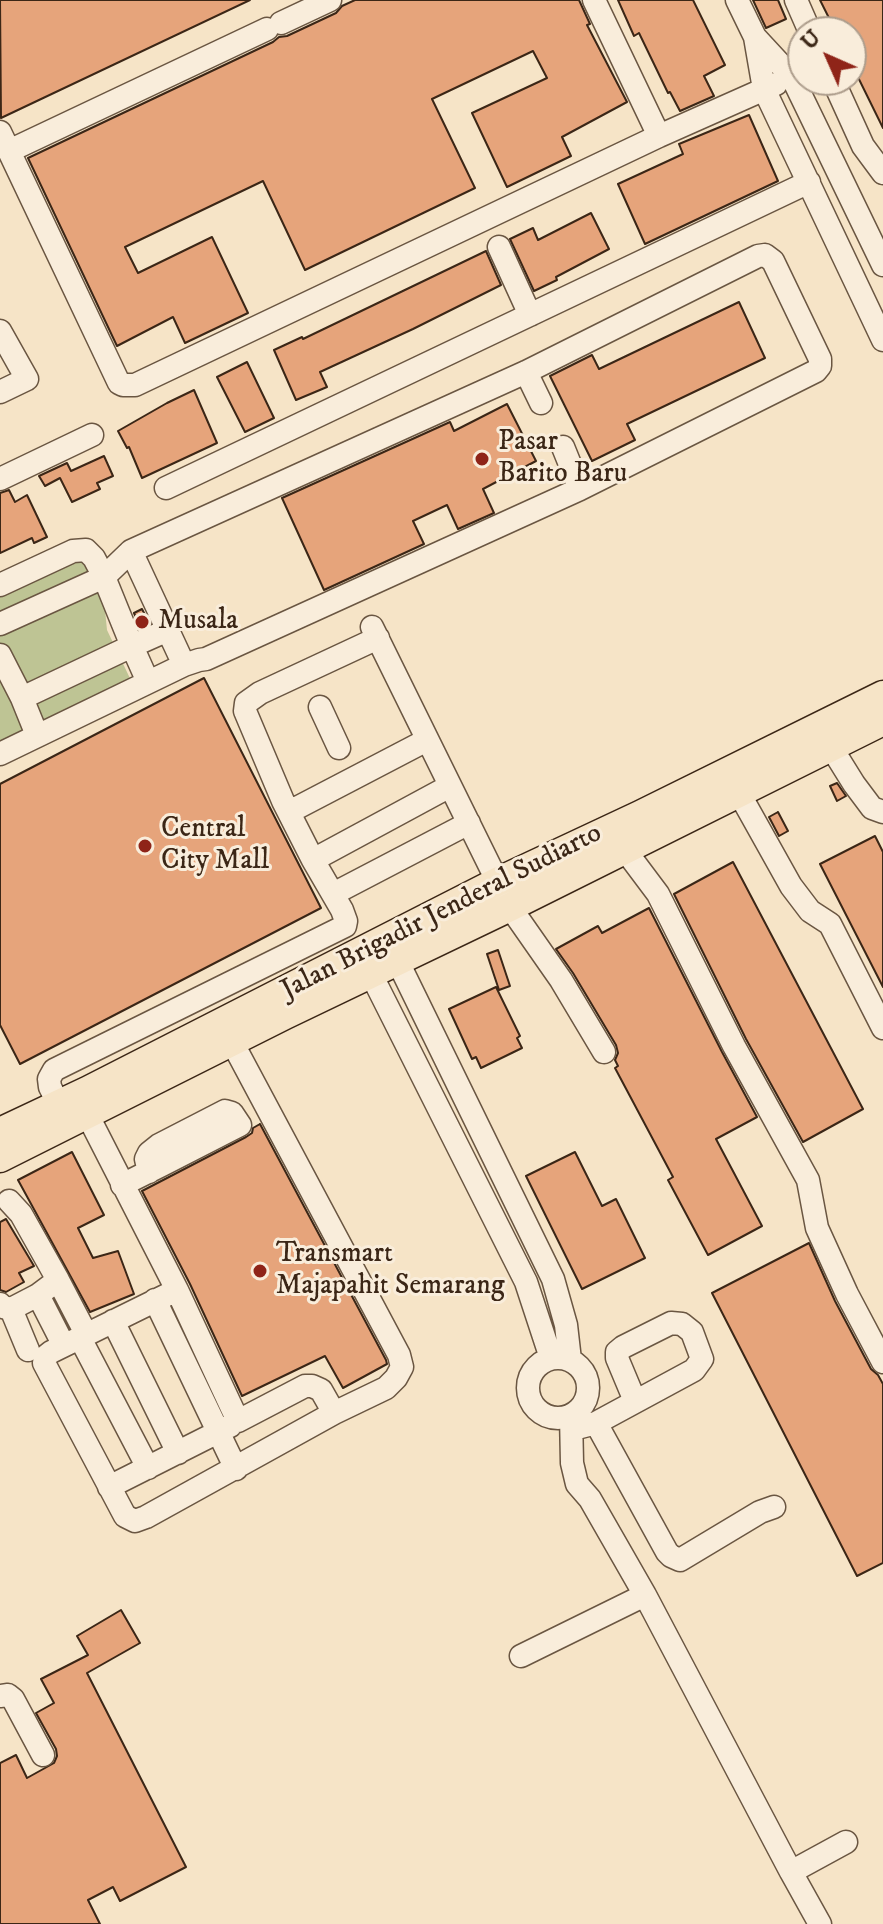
<!DOCTYPE html>
<html>
<head>
<meta charset="utf-8">
<style>
  body { margin:0 }
  #map { position:relative; width:883px; height:1924px; overflow:hidden; background:#f6e4c7; font-family:"IM FELL DW Pica",serif }
  canvas { display:block }
  .north { position:absolute; left:787px; top:16px; width:80px; height:80px; box-sizing:border-box; background:#f9eddb; border:2px solid #ad9d8c; border-radius:50%; rotate:315deg; font-size:22px; font-weight:700; line-height:32px; text-align:center; color:#3b2616 }
  .north::after { content:''; display:block; margin:auto; width:28px; height:36px; background:#8f2418; clip-path:polygon(50% 0,100% 100%,50% 72%,0 100%) }
</style>
</head>
<body>
<div id="map">
<canvas width="883" height="1924"></canvas>
<div class="north">U</div>
</div>
<script>
const g = document.querySelector('canvas').getContext('2d');
g.lineJoin = 'round';
function fillPath(path, color) {
  g.fillStyle = color;
  g.fill(path, 'evenodd');
}
function toPath(rows) {
  const path = new Path2D();
  for (const r of rows) {
    if (r.length === 3) {
      path.moveTo(r[0] + r[2], r[1]);
      path.arc(r[0], r[1], r[2], 0, 2 * Math.PI);
      continue;
    }
    path.moveTo(r[0], r[1]);
    for (let i = 2; i < r.length; i += 2) path.lineTo(r[i], r[i + 1]);
  }
  return path;
}
function trace(path, color, width, dash) {
  g.strokeStyle = color;
  g.lineWidth = width;
  g.lineCap = dash ? 'butt' : 'round';
  g.setLineDash(dash || []);
  g.stroke(path);
}
function label(font, color, halo, rows, align = 'center') {
  g.font = font + ' "IM FELL DW Pica",serif';
  g.lineWidth = 6;
  g.setLineDash([]);
  g.textBaseline = 'middle';
  g.strokeStyle = halo;
  g.fillStyle = color;
  for (const [text, x, y, turn = 0] of rows) {
    g.save();
    g.translate(x, y);
    g.rotate((+turn || 0) * Math.PI / 180);
    g.textAlign = isNaN(turn) ? turn : align;
    if (halo) g.strokeText(text, 0, 0);
    g.fillText(text, 0, 0);
    g.restore();
  }
}
fillPath(toPath([
  [77,542,105,610,107,630,136,691,0,759,0,579]
]), '#bec494');
const building = toPath([
  [0,0,250,0,1,118,0,0],
  [355,0,579,0,590,24,587,25,627,102,562,137,571,156,507,187,472,113,547,78,533,51,432,99,475,188,305,270,263,181,125,247,138,273,212,237,248,313,185,343,173,317,117,346,28,158,273,42,279,37,287,36,336,13,342,6,355,0],
  [618,0,693,0,725,65,704,76,714,96,680,111,670,92,668,93,639,33,634,36,618,0],
  [753,0,778,0,786,19,766,28,753,0],
  [820,0,883,0,883,128,851,63,851,32,836,32,820,0],
  [749,115,778,181,645,244,618,184,683,154,679,144,749,115],
  [591,213,609,249,556,277,557,280,534,291,510,239,533,228,538,240,591,213],
  [486,251,501,285,413,329,320,372,327,387,296,400,274,350,302,337,303,339,486,251],
  [739,302,765,358,627,424,635,440,592,461,550,376,592,355,599,369,739,302],
  [247,362,274,418,245,432,217,377,247,362],
  [194,390,217,443,142,478,129,447,127,448,118,431,167,403,194,390],
  [507,404,536,461,483,489,494,513,458,529,447,505,413,521,424,544,324,590,282,498,450,422,454,431,507,404],
  [104,456,113,476,97,483,100,489,72,502,60,478,45,486,39,476,67,463,71,471,104,456],
  [9,490,15,502,27,495,47,537,34,543,32,538,0,553,0,493,9,490],
  [142,609,149,623,140,627,134,613,142,609],
  [204,678,321,908,20,1064,0,1025,0,784,204,678],
  [837,783,846,796,837,801,830,786,837,783],
  [778,812,788,831,779,836,769,817,778,812],
  [875,836,883,852,883,987,820,864,875,836],
  [733,862,863,1109,803,1142,746,1039,674,894,733,862],
  [649,908,722,1052,757,1117,716,1139,762,1226,708,1255,668,1180,673,1177,615,1068,618,1066,615,1060,618,1053,616,1045,573,973,556,949,598,926,602,933,649,908],
  [498,950,510,986,499,990,487,954,498,950],
  [496,987,520,1036,517,1038,522,1048,481,1068,476,1057,472,1059,449,1009,496,987],
  [260,1124,386,1360,387,1364,343,1388,325,1356,242,1396,190,1284,142,1191,246,1137,252,1133,253,1128,260,1124],
  [72,1152,104,1215,78,1228,93,1258,118,1251,134,1294,90,1312,18,1180,72,1152],
  [575,1152,602,1206,616,1199,645,1258,582,1289,526,1176,575,1152],
  [6,1219,34,1266,19,1273,24,1282,6,1292,0,1290,0,1222,6,1219],
  [809,1243,835,1301,871,1369,878,1375,883,1384,883,1563,857,1576,712,1293,809,1243],
  [121,1610,140,1643,87,1673,186,1867,120,1901,113,1887,88,1900,100,1924,0,1924,0,1763,16,1755,27,1778,54,1763,57,1756,56,1749,36,1713,54,1703,41,1679,88,1655,77,1636,121,1610]
]);
fillPath(building, '#e6a47b');
trace(building, '#3b2616', 2);
const minor = toPath([
  [737,0,755,37,792,77,883,265],
  [796,0,810,32],
  [281,23,330,0],
  [755,37,764,89,883,340],
  [833,80,863,146,883,173],
  [0,132,119,383,123,385,135,385,659,136,594,0],
  [659,136,776,84],
  [9,151,267,29],
  [499,247,530,315],
  [0,331,27,379,0,392],
  [526,372,541,403],
  [563,447,580,489],
  [0,479,92,435],
  [166,488,809,182],
  [0,585,73,551,86,550,94,558,104,577,132,646,22,698,0,655],
  [0,624,104,577,131,551,526,372,758,256,765,255,773,261,820,359,820,366,816,371,580,489,206,659,199,660,184,665,131,551],
  [372,627,510,907,561,980,604,1052],
  [148,682,132,646,168,630],
  [22,698,37,735],
  [320,707,339,748],
  [831,747,854,784,872,808,883,812],
  [0,754,184,665],
  [739,793,791,886,810,911,830,924,883,1028],
  [289,812,427,740],
  [625,850,658,894,734,1046,808,1180,817,1228,847,1294,883,1362],
  [313,860,450,786],
  [333,894,469,823],
  [397,960,553,1279,566,1325,570,1360],
  [371,974,526,1282,551,1358],
  [59,1105,50,1087,49,1079,54,1070,345,926,346,921,342,910,313,860,283,801,245,711,246,703,260,693,378,638],
  [87,1114,177,1290,238,1421,305,1386,312,1386,321,1390,334,1413],
  [122,1185,162,1165,240,1125,232,1113,225,1111,159,1145,149,1153,146,1159,149,1172],
  [58,1280,83,1328],
  [177,1290,51,1352,46,1356,44,1363,125,1516,135,1521,146,1517,334,1413,386,1388,396,1378,402,1367,399,1355,232,1042],
  [38,1295,61,1340],
  [155,1300,236,1469],
  [0,1304,3,1307,11,1309,38,1295,58,1280,21,1214,9,1201],
  [11,1309,28,1350],
  [113,1321,178,1453],
  [80,1338,148,1468],
  [558,1388,30],
  [571,1415,572,1463,577,1484,590,1499,645,1595,791,1872,820,1924],
  [596,1423,694,1370,702,1359,692,1332,682,1324,671,1323,623,1347,617,1352,617,1358,635,1401],
  [573,1429,596,1423,667,1552,671,1556,680,1560,760,1512,774,1507],
  [109,1487,230,1426],
  [521,1656,645,1595],
  [0,1696,8,1695,13,1699,43,1755],
  [791,1872,846,1842]
]);
const major = toPath([
  [0,1132,87,1091,497,882,640,815,883,695],
  [0,1158,285,1015,510,907,883,721]
]);
trace(minor, '#6a5642', 25);
trace(major, '#3b2616', 31);
trace(minor, '#f9eddb', 22);
trace(major, '#f6e4c7', 28);
for (const [x, y, r, color] of [
  [482,459,8,"#8f2418"],
  [142,622,8,"#8f2418"],
  [145,846,8,"#8f2418"],
  [260,1271,8,"#8f2418"]
]) {
  const dot = new Path2D();
  dot.arc(x, y, r, 0, 2 * Math.PI);
  g.fillStyle = color;
  g.fill(dot);
  trace(dot, '#f9eddb', 3);
}
label('28px', '#3b2616', '#f9eddb', [
  ["Pasar",498,443],
  ["Barito Baru",498,475],
  ["Musala",158,622],
  ["Central",161,830],
  ["City Mall",161,862],
  ["Transmart",276,1255],
  ["Majapahit Semarang",276,1287]
], 'left');
label('28px', '#3b2616', '#f9eddb', [
  ["Jalan Brigadir Jenderal Sudiarto",442,913,-27]
]);
</script>
</body>
</html>
